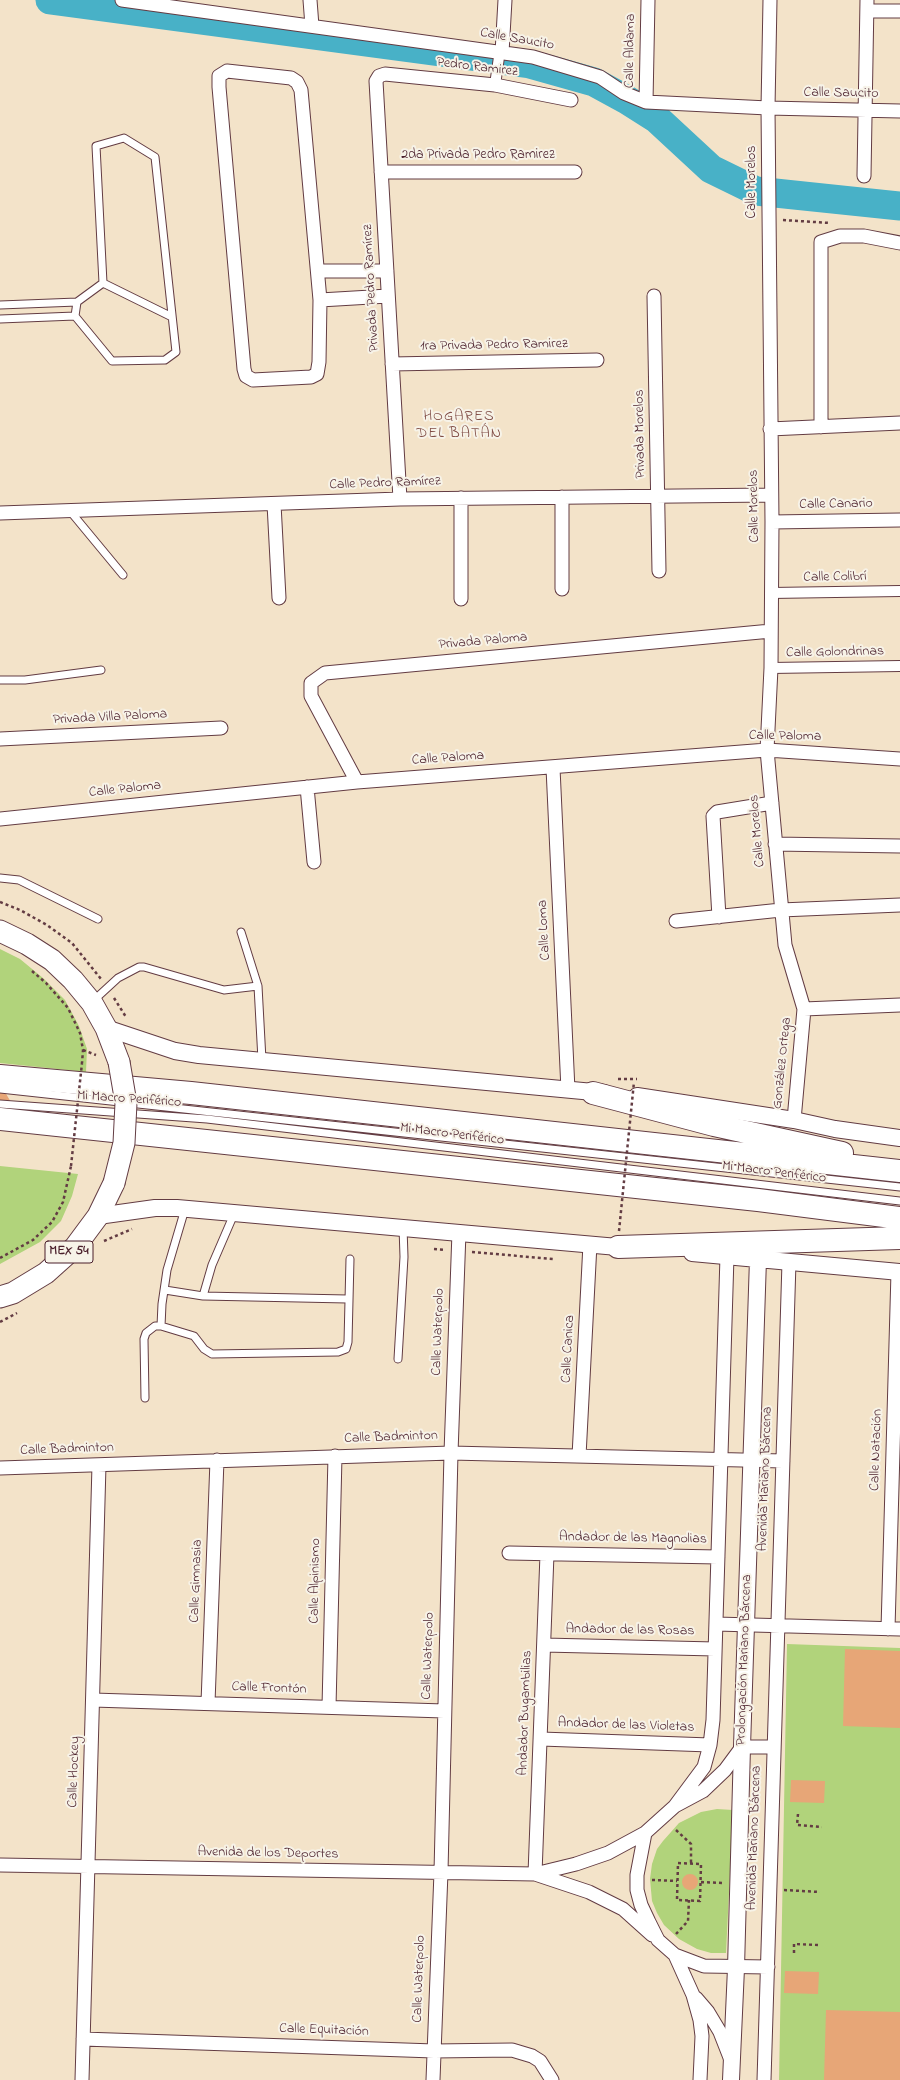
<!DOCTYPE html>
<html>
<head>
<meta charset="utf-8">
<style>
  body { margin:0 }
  canvas { display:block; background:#f3e3c9 }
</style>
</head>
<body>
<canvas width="900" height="2080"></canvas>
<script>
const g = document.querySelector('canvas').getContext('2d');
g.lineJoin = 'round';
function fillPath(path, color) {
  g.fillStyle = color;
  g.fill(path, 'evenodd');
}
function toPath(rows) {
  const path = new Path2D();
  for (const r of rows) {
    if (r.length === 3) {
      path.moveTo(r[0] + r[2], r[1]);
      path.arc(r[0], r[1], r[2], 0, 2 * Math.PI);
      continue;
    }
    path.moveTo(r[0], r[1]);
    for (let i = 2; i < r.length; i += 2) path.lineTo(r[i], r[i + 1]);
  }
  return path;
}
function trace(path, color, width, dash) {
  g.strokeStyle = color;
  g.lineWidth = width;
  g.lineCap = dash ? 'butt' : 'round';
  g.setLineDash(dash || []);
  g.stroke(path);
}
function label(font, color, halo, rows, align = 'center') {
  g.font = font + ' "Indie Flower",sans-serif';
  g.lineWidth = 4;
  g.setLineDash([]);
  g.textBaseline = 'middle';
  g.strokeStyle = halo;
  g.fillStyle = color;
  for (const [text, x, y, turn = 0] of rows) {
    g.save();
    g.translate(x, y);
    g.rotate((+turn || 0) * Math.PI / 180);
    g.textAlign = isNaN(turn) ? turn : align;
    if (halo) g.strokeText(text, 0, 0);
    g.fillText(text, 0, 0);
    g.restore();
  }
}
fillPath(toPath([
  [0,949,20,959,43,978,65,1000,79,1026,87,1049,86,1072,0,1063],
  [0,1166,78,1174,72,1196,61,1221,40,1242,0,1264],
  [787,1644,900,1648,900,2080,779,2080],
  [717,1809,733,1810,726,1953,711,1953,697,1949,679,1939,664,1925,657,1913,652,1901,650,1879,652,1864,657,1849,663,1841,679,1823,701,1812]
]), '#b1d37b');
trace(toPath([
  [50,0,530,64,594,82,627,100,657,119,711,169,756,191,900,206]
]), '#48b1c7', 29);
fillPath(toPath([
  [0,1091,5,1092,12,1104,0,1103],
  [845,1649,900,1651,900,1728,843,1726],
  [791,1780,825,1781,824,1803,790,1802],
  [690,1882,8],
  [785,1971,819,1972,818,1994,784,1993],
  [826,2010,900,2012,900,2080,824,2080]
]), '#e7a677');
const service = toPath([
  [103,283,172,317],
  [0,305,77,302,103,283,96,146,124,138,155,157,176,352,165,360,112,361,75,316,77,302],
  [0,319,75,316],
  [70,511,123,575],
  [0,680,25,680,101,670],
  [0,878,19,880,98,919],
  [258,986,262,1060],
  [93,1001,118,978,139,967,144,967,224,990,258,986,241,932],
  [0,1089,900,1187],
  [0,1104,207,1119,900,1201],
  [165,1290,203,1296,347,1299],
  [203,1296,212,1265,234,1214],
  [161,1326,162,1304,167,1270,185,1209],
  [398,1359,404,1257,403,1227],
  [145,1398,144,1339,146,1333,155,1326,161,1326,194,1336,204,1349,212,1354,338,1352,346,1349,348,1342,350,1259]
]);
const pedestrian = toPath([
  [495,85,499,57,502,53],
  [771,593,900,591],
  [771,668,900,666]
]);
const minor = toPath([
  [122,0,533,57,600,77,624,93,646,102,768,108,900,111],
  [310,0,312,26],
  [770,0,768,108,772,522,771,668,767,750,785,945,804,1009,794,1120],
  [867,11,900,11],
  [502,53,505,0],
  [227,71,291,78,297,82,301,90,320,300,319,362,317,374,311,377,253,380,246,376,244,369,219,87,219,76,227,71],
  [646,102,648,0],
  [381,172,575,172],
  [864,176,867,0],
  [319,271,387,271],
  [654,296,659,571],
  [320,300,388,296],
  [392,364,597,360],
  [821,427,821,242,840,236,864,236,900,243],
  [770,429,900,423],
  [400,499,376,81,379,76,385,74,495,85,571,100],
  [274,504,279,598],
  [0,513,400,499,771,495],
  [772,522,900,520],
  [562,589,562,497],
  [461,599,461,498],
  [0,739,221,728],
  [553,768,568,1090],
  [357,782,311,696,311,683,325,673,771,631],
  [307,787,314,862],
  [0,819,357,782,767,750,900,759],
  [775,844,900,846],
  [719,917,713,816,717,812,772,803],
  [676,921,781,910,900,905],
  [804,1009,900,1005],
  [579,1456,590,1244],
  [0,1468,451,1453,783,1461],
  [509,1553,718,1557],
  [716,1624,900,1629],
  [888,1629,898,1272],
  [544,1645,715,1649],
  [93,1700,444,1711],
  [208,1703,217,1460],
  [329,1707,335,1456],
  [541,1739,710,1745],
  [675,1806,704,1767,710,1745,713,1720,727,1256],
  [0,1865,535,1874,576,1864,608,1853,645,1833],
  [535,1874,547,1554],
  [535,1874,589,1892,623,1909,652,1935],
  [675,1955,693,1995,700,2020,702,2036,700,2080],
  [768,1967,704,1966,675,1955,658,1940,649,1922,641,1905,637,1890,637,1875,645,1833,675,1806,703,1791,725,1770,742,1747,774,1747],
  [696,1998,708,2012,720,2032,731,2060],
  [83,2039,434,2051,512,2050,532,2056,540,2061,552,2080],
  [82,2080,99,1465],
  [433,2080,441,1872,451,1453,459,1232],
  [764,2080,789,1262]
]);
const tertiary = toPath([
  [106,1028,175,1051,199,1055,604,1093],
  [637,1096,794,1120,835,1129,900,1138],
  [98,1216,155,1208,177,1208,629,1248],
  [692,1253,900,1272],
  [731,2080,736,1968,742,1747,758,1259]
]);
const primary = toPath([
  [0,931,27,944,52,960,73,980,92,1003,106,1028,119,1062],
  [0,1297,13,1293,46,1273,75,1247,98,1216,114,1183]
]);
const trunk = toPath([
  [0,1076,191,1093,900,1171],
  [593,1093,714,1125,842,1153],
  [0,1119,758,1200,900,1218],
  [618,1247,900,1238]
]);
trace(service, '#633c43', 9);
trace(pedestrian, '#633c43', 12);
trace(minor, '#633c43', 15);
trace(tertiary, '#633c43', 18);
trace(primary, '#633c43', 23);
trace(trunk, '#633c43', 24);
trace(toPath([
  [783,220,830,223],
  [0,902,20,910,47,925,72,943,101,979],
  [32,971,46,983,68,1008,80,1033,83,1050,82,1063],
  [114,998,126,1017],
  [83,1050,96,1055],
  [618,1079,637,1079],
  [104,1241,132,1229],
  [434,1249,445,1250],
  [472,1252,553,1259],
  [0,1258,33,1240,52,1222,63,1202,71,1166],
  [0,1322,17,1313],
  [798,1814,797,1825,822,1827],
  [676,1830,691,1844,691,1863],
  [678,1863,701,1864,700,1901,677,1900,678,1863],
  [652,1880,677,1881],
  [701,1882,722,1883],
  [784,1890,820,1892],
  [676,1934,688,1921,689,1900],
  [794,1953,794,1944,818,1945]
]), '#633c43', 2.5, [3, 3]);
trace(service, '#fff', 7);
trace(pedestrian, '#fff', 10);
trace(minor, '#fff', 13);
trace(tertiary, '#fff', 16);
trace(primary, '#fff', 21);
trace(trunk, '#fff', 22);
const primaryBridge = toPath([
  [114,1183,124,1143,126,1103,119,1062]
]);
trace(primaryBridge, '#633c43', 23, []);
trace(toPath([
  [71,1166,82,1063],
  [619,1231,634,1082]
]), '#633c43', 2.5, [3, 3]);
trace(primaryBridge, '#fff', 21);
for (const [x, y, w] of [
  [69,1252,48]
]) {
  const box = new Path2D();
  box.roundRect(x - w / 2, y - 11, w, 22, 3);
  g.fillStyle = '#f7f3e8';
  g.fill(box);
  trace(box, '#4a1f2b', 1);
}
label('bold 13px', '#4a1f2b', null, [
  ["MEX 54",69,1252]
]);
label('14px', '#4a1f2b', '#f7f3e8', [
  ["Calle Saucito",517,40,10],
  ["Calle Aldama",631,51,-89],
  ["Pedro Ramirez",477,68,7],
  ["Calle Saucito",841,94,1],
  ["2da Privada Pedro Ramirez",478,156],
  ["Calle Morelos",753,182,-90],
  ["Privada Pedro Ramírez",372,288,-93],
  ["1ra Privada Pedro Ramirez",494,346,-1],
  ["Privada Morelos",641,434,-91],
  ["Calle Pedro Ramírez",385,484,-2],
  ["Calle Canario",836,505,-1],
  ["Calle Morelos",755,506,-91],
  ["Calle Colibrí",835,578,-1],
  ["Privada Paloma",483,642,-5],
  ["Calle Golondrinas",835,653,-1],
  ["Privada Villa Paloma",110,718,-3],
  ["Calle Paloma",785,737,1],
  ["Calle Paloma",448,759,-4],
  ["Calle Paloma",125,790,-6],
  ["Calle Morelos",758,831,-95],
  ["Calle Loma",545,930,-93],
  ["González Ortega",783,1063,-84],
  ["Mi Macro Periférico",129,1100,4],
  ["Mi Macro Periférico",452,1135,7],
  ["Mi Macro Periférico",774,1173,7],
  ["Calle Waterpolo",439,1332,-88],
  ["Calle Canica",569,1349,-87],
  ["Calle Badminton",391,1438,-2],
  ["Calle Badminton",67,1450,-2],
  ["Calle Natación",877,1450,-88],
  ["Avenida Mariano Bárcena",766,1479,-88],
  ["Andador de las Magnolias",633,1539,1],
  ["Calle Gimnasia",197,1581,-88],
  ["Calle Alpinismo",316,1581,-89],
  ["Andador de las Rosas",630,1631,1],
  ["Calle Waterpolo",429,1656,-88],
  ["Prolongación Mariano Bárcena",745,1660,-88],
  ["Calle Frontón",269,1689,2],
  ["Andador Bugambilias",526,1713,-88],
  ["Andador de las Violetas",626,1726,2],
  ["Calle Hockey",75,1772,-88],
  ["Avenida Mariano Bárcena",755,1838,-88],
  ["Avenida de los Deportes",268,1854,1],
  ["Calle Waterpolo",420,1979,-88],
  ["Calle Equitación",324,2031,2]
]);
g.letterSpacing = '1px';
label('15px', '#814e46', '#f7f3e8', [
  ["HOGARES",459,418],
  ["DEL BATÁN",459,435]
]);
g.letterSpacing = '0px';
</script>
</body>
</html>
